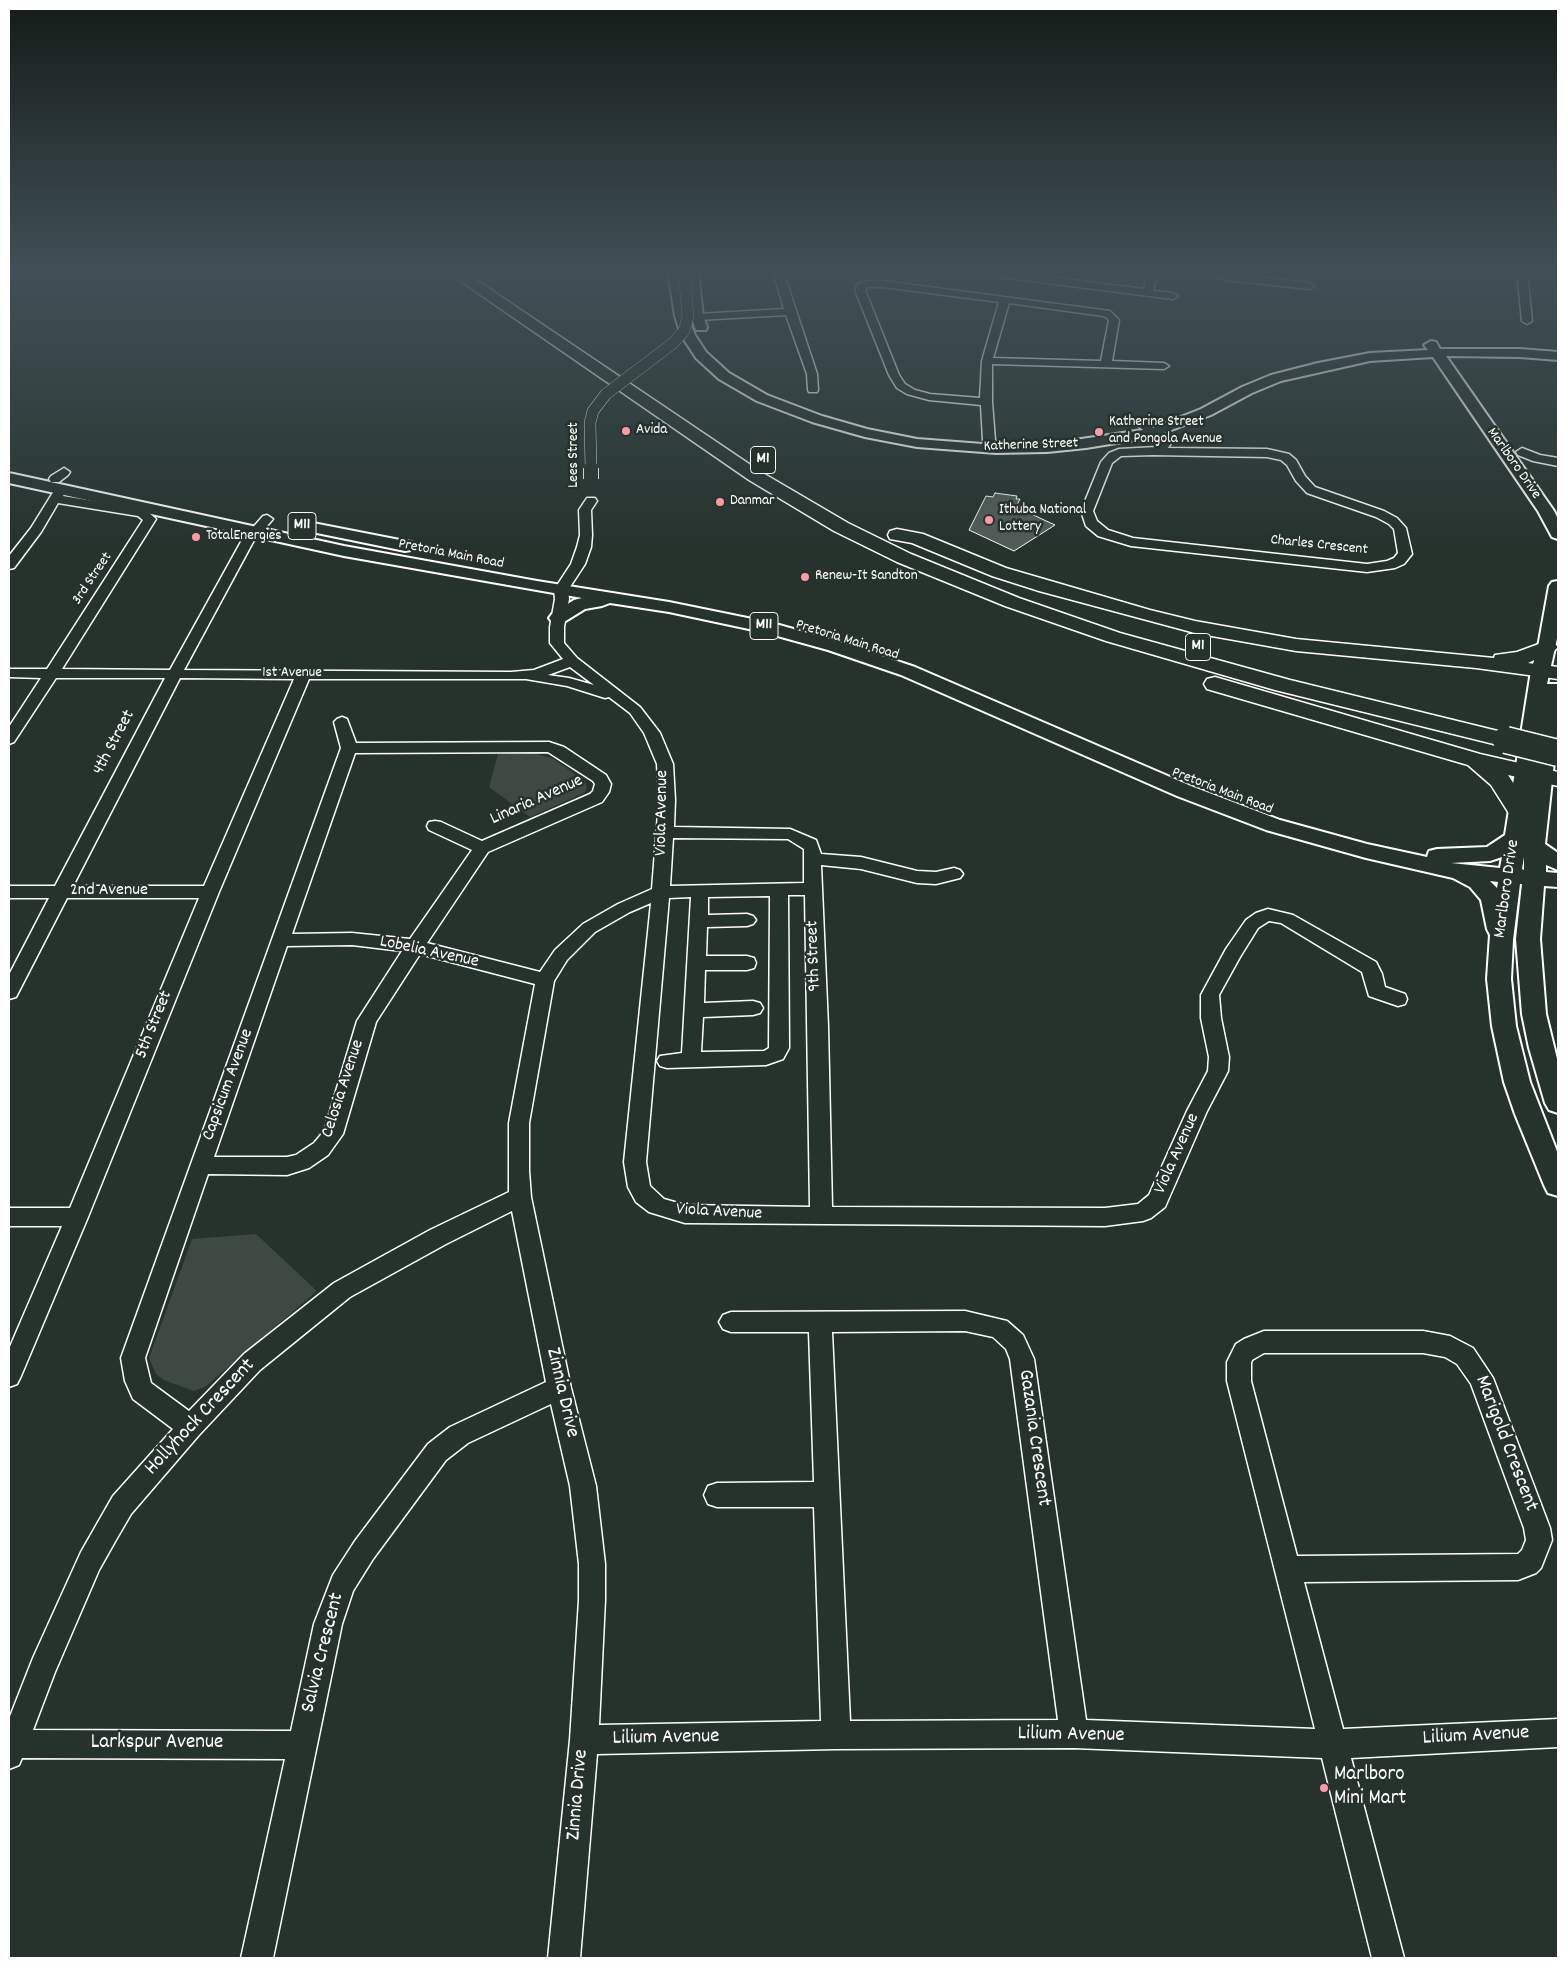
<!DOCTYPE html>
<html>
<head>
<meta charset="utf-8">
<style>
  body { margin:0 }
  #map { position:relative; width:1567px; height:1967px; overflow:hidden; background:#26332d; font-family:Dekko,sans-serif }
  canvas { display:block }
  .frame { position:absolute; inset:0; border:10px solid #fff; pointer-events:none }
</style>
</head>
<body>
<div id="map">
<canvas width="1567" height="1967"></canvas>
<div class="frame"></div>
</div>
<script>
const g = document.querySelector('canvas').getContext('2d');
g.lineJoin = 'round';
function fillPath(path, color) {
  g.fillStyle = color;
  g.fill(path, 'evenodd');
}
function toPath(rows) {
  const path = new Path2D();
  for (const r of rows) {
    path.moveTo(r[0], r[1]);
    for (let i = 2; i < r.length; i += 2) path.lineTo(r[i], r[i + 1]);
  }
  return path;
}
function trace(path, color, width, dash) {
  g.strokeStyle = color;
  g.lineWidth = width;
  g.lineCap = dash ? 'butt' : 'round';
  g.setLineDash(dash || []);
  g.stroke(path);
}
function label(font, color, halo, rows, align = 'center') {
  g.font = font + ' Dekko,sans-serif';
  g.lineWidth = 5;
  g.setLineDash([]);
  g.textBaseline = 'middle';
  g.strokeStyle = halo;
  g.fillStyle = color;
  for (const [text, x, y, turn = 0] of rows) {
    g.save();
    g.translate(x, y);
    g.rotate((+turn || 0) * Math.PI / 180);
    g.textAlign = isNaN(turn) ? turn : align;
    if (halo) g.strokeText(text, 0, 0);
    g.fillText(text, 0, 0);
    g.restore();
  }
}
fillPath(toPath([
  [533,753,552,758,585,781,587,788,584,793,530,817,489,787,498,754],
  [256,1234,317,1291,205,1387,194,1391,164,1380,156,1374,149,1358,192,1239]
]), '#3e4944');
const building = toPath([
  [995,493,1017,496,1016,499,1020,499,1016,507,1055,525,1014,551,969,530,986,496,993,497,995,493]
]);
fillPath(building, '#515c57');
trace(building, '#fff', 1);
const minor = toPath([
  [773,271,783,271,817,374,818,390,817,392,809,392,808,390,807,374,786,315,681,321,676,318,681,315,784,309,773,271],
  [972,271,1002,271,1144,289,1148,271,1158,271,1153,291,1173,293,1178,296,1173,299,976,274,972,271],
  [1215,271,1309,283,1314,286,1309,289,1226,280,1218,277,1215,271],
  [1517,271,1527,271,1532,321,1527,324,1522,321,1517,271],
  [868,281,883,281,1110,311,1119,320,1112,361,1164,363,1169,366,1164,369,992,364,992,402,995,440,1002,449,1000,451,992,451,983,440,981,405,929,400,907,394,897,388,889,375,855,290,858,284,868,281],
  [868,287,883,287,999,302,982,361,980,398,930,394,915,390,905,384,899,375,865,290,868,287],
  [1009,303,1103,316,1107,318,1109,320,1101,361,993,358,1009,303],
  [1143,422,1147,423,1169,441,1171,443,1168,448,1267,449,1289,454,1296,460,1305,476,1315,487,1384,511,1397,518,1406,528,1412,554,1404,564,1395,568,1367,572,1131,546,1098,536,1086,526,1081,511,1101,462,1109,453,1119,449,1157,447,1159,443,1137,425,1143,422],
  [1153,455,1267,457,1281,460,1287,465,1296,481,1307,493,1376,517,1389,524,1394,529,1398,553,1394,558,1387,561,1367,564,1133,538,1108,530,1097,521,1093,511,1112,463,1121,456,1153,455],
  [1522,448,1540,455,1558,458,1558,466,1533,461,1518,455,1516,452,1522,448],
  [64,468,70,472,68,475,59,482,51,482,49,479,51,476,64,468],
  [61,485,67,489,63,496,142,509,146,510,156,519,62,669,170,670,242,540,263,516,267,515,273,519,253,542,246,555,184,670,511,672,534,670,563,659,550,643,550,627,555,599,554,590,571,564,577,547,580,535,579,510,587,498,595,498,597,501,591,510,592,535,591,547,585,564,568,590,569,599,564,627,564,643,577,658,640,707,660,733,673,764,675,800,674,827,790,829,816,840,821,854,861,857,917,871,936,872,954,868,960,870,963,874,960,878,936,884,917,883,861,869,821,865,828,1026,832,1207,1105,1208,1138,1204,1149,1195,1187,1111,1208,1071,1209,1057,1201,1018,1201,995,1226,949,1246,920,1256,913,1268,909,1293,915,1376,962,1382,974,1385,987,1405,994,1407,999,1405,1004,1398,1006,1369,996,1362,972,1281,923,1269,921,1258,928,1240,957,1219,995,1221,1018,1229,1057,1228,1071,1207,1111,1165,1207,1151,1218,1143,1221,1105,1226,685,1223,649,1212,636,1202,628,1187,624,1162,651,903,630,912,595,932,567,960,554,981,529,1123,529,1171,531,1197,571,1388,596,1486,605,1564,605,1600,599,1725,821,1721,814,1507,717,1507,708,1504,704,1495,708,1486,717,1483,814,1482,809,1332,731,1332,723,1329,719,1322,723,1315,731,1312,965,1311,1007,1321,1023,1335,1034,1359,1086,1720,1315,1729,1227,1381,1227,1362,1236,1344,1244,1339,1264,1331,1423,1331,1450,1336,1473,1348,1493,1378,1550,1528,1552,1540,1541,1568,1536,1573,1518,1580,1304,1582,1343,1729,1558,1719,1558,1747,1351,1758,1404,1958,1372,1958,1322,1758,1074,1748,836,1749,597,1754,580,1958,548,1958,570,1740,579,1600,579,1564,570,1486,551,1404,468,1443,446,1460,373,1559,353,1591,342,1624,273,1958,241,1958,285,1759,22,1758,19,1765,9,1769,9,1719,33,1658,81,1552,113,1496,173,1429,133,1399,125,1381,121,1358,341,748,334,722,337,719,342,717,347,719,356,743,549,742,564,747,606,775,611,784,609,792,602,802,488,852,427,943,540,972,555,950,583,924,618,904,652,889,659,800,657,764,644,733,630,713,609,697,605,698,567,686,526,679,309,679,219,892,88,1217,21,1376,17,1384,9,1387,9,1349,62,1226,9,1226,9,1208,70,1208,199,898,67,898,16,997,9,999,9,975,49,898,9,898,9,886,55,886,165,678,56,678,14,742,9,744,9,727,41,678,9,677,9,669,47,669,143,520,138,516,58,503,41,532,14,568,9,569,9,556,31,528,57,486,61,485],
  [570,667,594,685,569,678,548,675,570,667],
  [180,678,294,679,204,886,73,886,180,678],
  [548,752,593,781,595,784,593,791,590,794,482,841,441,822,435,821,429,822,427,826,429,830,472,850,410,939,352,933,292,934,355,753,548,752],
  [673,838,788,839,804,849,804,883,670,886,673,838],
  [788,895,805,895,810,1207,685,1205,664,1199,650,1186,646,1162,669,898,691,897,682,1053,660,1056,657,1061,660,1066,667,1068,766,1065,783,1059,789,1048,788,895],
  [770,896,769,1048,764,1051,701,1052,703,1017,753,1015,760,1013,763,1008,760,1003,753,1001,704,1003,705,970,747,970,754,968,756,963,754,958,747,956,706,956,707,927,747,926,753,924,756,920,753,916,747,914,708,915,708,897,770,896],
  [352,945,402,951,357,1021,324,1131,314,1143,296,1155,287,1157,214,1157,287,946,352,945],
  [420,954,535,984,509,1123,509,1192,430,1230,334,1283,244,1354,189,1411,151,1383,145,1358,208,1174,287,1175,309,1168,328,1155,343,1134,376,1022,420,954],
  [512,1211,546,1382,450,1427,428,1444,355,1541,333,1575,314,1624,291,1731,33,1730,55,1672,99,1570,117,1538,131,1514,199,1435,260,1370,350,1297,446,1244,512,1211],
  [965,1331,993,1337,1006,1349,1010,1359,1058,1720,850,1721,832,1332,965,1331],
  [1264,1353,1423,1353,1445,1357,1457,1364,1471,1384,1524,1528,1526,1540,1522,1550,1518,1554,1297,1556,1251,1381,1251,1363,1252,1360,1264,1353]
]);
const major = toPath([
  [668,271,680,271,687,316,695,335,706,352,729,373,767,395,822,416,867,429,917,439,996,445,1047,444,1150,429,1201,409,1242,387,1271,375,1318,363,1370,353,1428,350,1424,345,1431,341,1436,342,1440,349,1520,349,1558,352,1558,360,1520,357,1446,356,1554,511,1558,519,1558,539,1552,537,1538,511,1433,357,1370,361,1281,381,1252,393,1211,415,1153,437,1086,448,1047,452,996,453,917,447,865,437,812,422,757,401,719,379,696,358,681,335,675,316,668,271],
  [686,271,698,271,703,316,707,327,706,330,696,330,691,316,686,271],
  [9,473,344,546,537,581,669,602,772,623,840,642,915,667,1191,786,1280,820,1367,844,1427,857,1429,851,1437,849,1487,847,1505,835,1531,671,1538,647,1549,586,1552,582,1558,581,1558,634,1547,684,1558,684,1558,726,1545,844,1558,853,1558,870,1546,865,1546,872,1558,873,1558,887,1544,886,1540,939,1546,1014,1558,1063,1558,1113,1549,1110,1545,1103,1529,1048,1522,1014,1516,939,1522,884,1520,884,1513,940,1511,979,1516,1026,1530,1082,1558,1154,1558,1196,1548,1193,1544,1185,1515,1114,1504,1082,1492,1026,1487,979,1490,935,1487,929,1481,900,1470,887,1453,878,1366,858,1266,830,1177,796,901,675,828,650,763,632,669,612,610,603,602,606,585,609,564,622,558,623,552,622,549,618,552,614,574,600,582,598,344,556,9,483,9,473],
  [1502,857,1500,868,1451,863,1490,861,1502,857],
  [1524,857,1524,870,1522,869,1524,857],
  [1490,881,1498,882,1497,888,1490,881],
  [313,523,405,541,411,542,413,546,411,550,405,551,307,531,305,528,307,525,313,523]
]);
const highway = toPath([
  [446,271,463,271,761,472,848,523,911,554,1019,598,1120,633,1290,680,1514,735,1517,740,1514,745,1506,747,1275,690,1106,641,1005,606,897,562,834,531,749,480,446,271],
  [897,529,923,534,1006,568,1150,610,1195,621,1296,639,1494,658,1495,655,1517,652,1547,641,1554,643,1558,647,1554,651,1528,663,1558,667,1558,679,1476,668,1296,651,1195,633,1039,591,992,576,912,543,890,539,888,535,890,531,897,529],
  [1215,677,1480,754,1558,772,1558,786,1508,775,1531,810,1528,815,1519,818,1510,815,1491,785,1468,765,1207,689,1204,684,1207,679,1215,677]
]);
trace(minor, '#fff', 3);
trace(major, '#fff', 4);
trace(highway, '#fff', 3);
fillPath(minor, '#26332d');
fillPath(major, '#26332d');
fillPath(highway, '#26332d');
const minorBridgeFar1 = toPath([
  [591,469,590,423,593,411,606,394,672,344,684,331,688,316,684,271]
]);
const minorBridge = toPath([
  [591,468,591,479]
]);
const highwayBridge = toPath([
  [1506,740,1558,753]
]);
trace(minorBridgeFar1, '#fff', 12, []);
trace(minorBridge, '#fff', 16, []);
trace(highwayBridge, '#fff', 29, []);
trace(minorBridgeFar1, '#26332d', 11);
trace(minorBridge, '#26332d', 14);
trace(highwayBridge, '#26332d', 26);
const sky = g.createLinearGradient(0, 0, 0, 547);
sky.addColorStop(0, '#151c19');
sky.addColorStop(0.5, '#415057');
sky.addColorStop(1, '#41505700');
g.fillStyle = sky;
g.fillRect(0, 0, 1567, 547);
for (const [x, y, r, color] of [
  [626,431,5,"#ff9aa2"],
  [1099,432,5,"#ff9aa2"],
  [720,502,5,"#ff9aa2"],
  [989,520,5,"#ff9aa2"],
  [196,537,5,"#ff9aa2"],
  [805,577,5,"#ff9aa2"],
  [1324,1788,5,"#ff9aa2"]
]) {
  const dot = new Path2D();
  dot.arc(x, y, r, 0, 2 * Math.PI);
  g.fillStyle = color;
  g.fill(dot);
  trace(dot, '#26332d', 2);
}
label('15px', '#fff', '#26332d', [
  ["Katherine Street",1109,423],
  ["and Pongola Avenue",1109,440],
  ["Avida",636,431],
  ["Danmar",730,502],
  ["Ithuba National",999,511],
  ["Lottery",999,528],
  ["TotalEnergies",206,537],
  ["Renew-It Sandton",815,577]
], 'left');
label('15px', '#fff', '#26332d', [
  ["Katherine Street",1031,446,-2],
  ["Lees Street",575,455,-90],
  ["Marlboro Drive",1513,464,55],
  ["Charles Crescent",1319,546,6],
  ["Pretoria Main Road",451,555,11],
  ["3rd Street",93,579,-56],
  ["Pretoria Main Road",847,641,17],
  ["1st Avenue",292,674],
  ["Pretoria Main Road",1222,792,21]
]);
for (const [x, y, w] of [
  [763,460,25],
  [302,526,28],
  [764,626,28],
  [1198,647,25]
]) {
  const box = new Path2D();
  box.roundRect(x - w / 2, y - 13.5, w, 27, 4);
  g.fillStyle = '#26332d';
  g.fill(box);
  trace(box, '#fff', 1);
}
label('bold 16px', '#fff', null, [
  ["M1",763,460],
  ["M11",302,526],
  ["M11",764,626],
  ["M1",1198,647]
]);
label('18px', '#fff', '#26332d', [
  ["4th Street",115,743,-62],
  ["Linaria Avenue",537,801,-24],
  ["Viola Avenue",663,813,-89],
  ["Marlboro Drive",1508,889,-82],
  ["2nd Avenue",109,892],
  ["Lobelia Avenue",429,953,12],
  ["9th Street",815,956,-92],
  ["5th Street",155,1025,-68],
  ["Capsicum Avenue",229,1085,-70],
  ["Celosia Avenue",344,1089,-72],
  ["Viola Avenue",1178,1154,-66],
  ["Viola Avenue",719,1213,3]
]);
label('21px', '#fff', '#26332d', [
  ["Zinnia Drive",561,1393,77],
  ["Hollyhock Crescent",201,1418,-47],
  ["Gazania Crescent",1033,1438,82],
  ["Marigold Crescent",1505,1444,69],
  ["Salvia Crescent",324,1653,-76],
  ["Lilium Avenue",1071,1736,1],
  ["Lilium Avenue",1476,1737,-3],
  ["Lilium Avenue",666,1739,-1],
  ["Larkspur Avenue",157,1744],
  ["Zinnia Drive",579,1795,-85]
]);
label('21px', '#fff', '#26332d', [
  ["Marlboro",1334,1776],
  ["Mini Mart",1334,1800]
], 'left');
</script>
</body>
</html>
